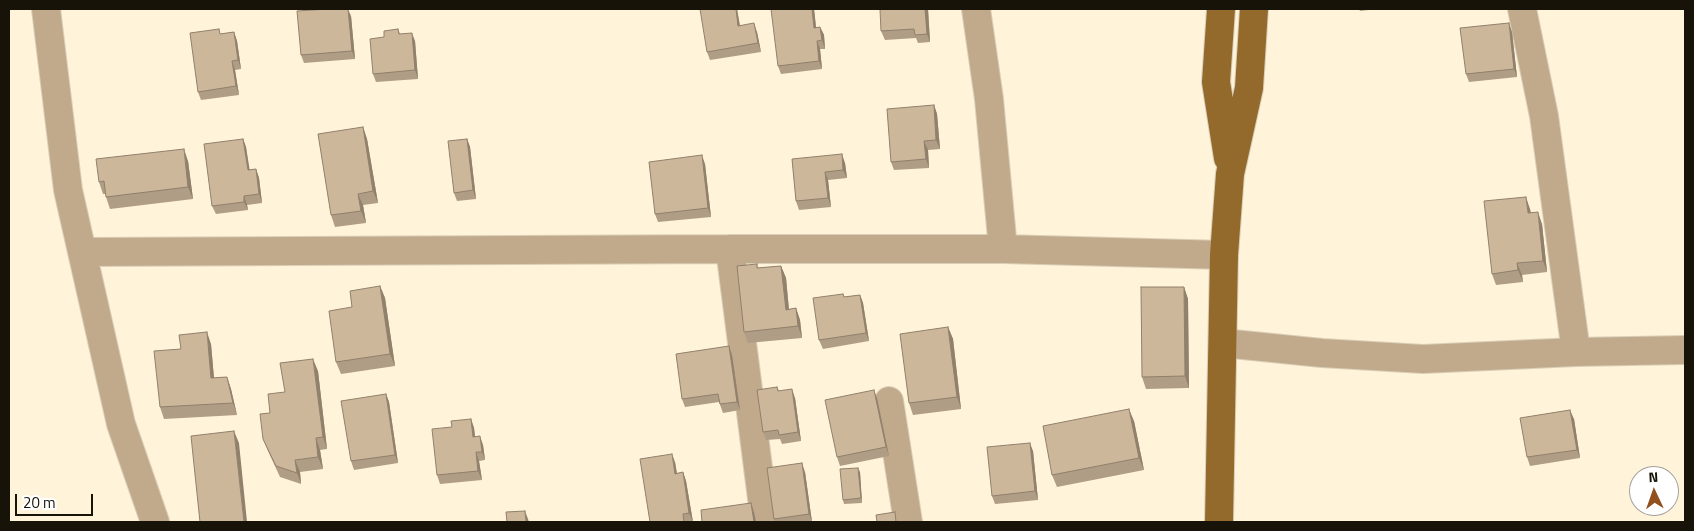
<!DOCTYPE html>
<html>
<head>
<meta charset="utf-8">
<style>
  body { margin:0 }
  #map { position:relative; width:1694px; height:531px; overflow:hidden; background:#fff3d9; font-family:"Titillium Web",sans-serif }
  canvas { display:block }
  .frame { position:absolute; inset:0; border:10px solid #181308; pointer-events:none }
  .north { position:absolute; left:1629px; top:466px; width:50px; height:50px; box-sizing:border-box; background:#fff; border:1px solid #a3a19c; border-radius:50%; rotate:357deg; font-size:14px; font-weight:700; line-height:20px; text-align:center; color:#181308 }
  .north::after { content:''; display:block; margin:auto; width:18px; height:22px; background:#91501d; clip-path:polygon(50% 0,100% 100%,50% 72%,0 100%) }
  .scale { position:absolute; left:15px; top:494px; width:78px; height:22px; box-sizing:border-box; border:2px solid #181308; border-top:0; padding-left:6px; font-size:15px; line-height:18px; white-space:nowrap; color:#181308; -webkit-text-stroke:4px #fff; paint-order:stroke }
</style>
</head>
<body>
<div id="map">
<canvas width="1694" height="531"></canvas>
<div class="frame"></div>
<div class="north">N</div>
<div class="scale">20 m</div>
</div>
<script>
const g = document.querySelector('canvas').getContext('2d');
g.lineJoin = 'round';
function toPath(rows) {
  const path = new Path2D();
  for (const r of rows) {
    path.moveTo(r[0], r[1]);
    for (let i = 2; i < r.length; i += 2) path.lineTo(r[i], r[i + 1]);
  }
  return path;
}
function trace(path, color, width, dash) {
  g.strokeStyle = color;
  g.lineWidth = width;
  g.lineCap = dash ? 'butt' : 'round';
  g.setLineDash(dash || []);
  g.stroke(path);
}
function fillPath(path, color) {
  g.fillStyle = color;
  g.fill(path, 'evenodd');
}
const minor = toPath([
  [46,9,68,190,121,424,155,522],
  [976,9,989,99,1003,249],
  [1522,9,1544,116,1576,352],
  [730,249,765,522],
  [82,252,730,249,1003,249,1224,255],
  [1223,343,1322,353,1423,359,1576,352,1685,350],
  [889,401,908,522]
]);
const major = toPath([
  [1221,9,1216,82,1228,158],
  [1219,522,1224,255,1230,174,1249,88,1254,9]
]);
trace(minor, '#dacfb8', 30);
trace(major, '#dacfb8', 30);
trace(minor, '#c1aa8b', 28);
trace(major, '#946a2c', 28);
fillPath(toPath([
  [737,9,740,25,757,32,761,52,710,60,707,52],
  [814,9,816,27,820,27,824,35,825,49,820,49,822,69,781,74,778,66],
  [928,9,930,42,918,43,916,38,885,40,881,31],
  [1359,9,1377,9,1360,11],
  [351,16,355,59,304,63,301,55],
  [398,29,400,34,415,41,418,79,376,82,373,74,384,37],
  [234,32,237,41,241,69,235,70,239,95,201,100,198,92,221,34],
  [1512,32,1517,77,1469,82,1466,74],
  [934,105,937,114,940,149,928,150,929,168,894,170,891,162],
  [363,127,367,139,378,203,363,205,366,223,335,227,331,215],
  [243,139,246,147,249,170,256,169,259,178,262,203,247,205,248,210,216,214,212,206],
  [467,139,470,147,476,199,457,201,454,193],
  [792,159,845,163,847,178,828,180,831,207,799,210,796,201],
  [188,161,193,199,110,209,106,197,106,194,103,194,99,182],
  [705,164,711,217,658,222,655,214],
  [1530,209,1531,213,1542,224,1547,272,1522,275,1523,282,1496,285,1492,274],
  [757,264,758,268,781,266,786,278,789,309,796,308,800,320,802,338,748,343,744,332],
  [380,286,385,298,395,366,341,374,336,362,352,307],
  [1184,287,1188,299,1189,388,1146,389,1142,377],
  [843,294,844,297,860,295,863,303,869,341,823,349,819,340],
  [948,327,953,339,961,409,913,415,909,403],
  [211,344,214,378,227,377,231,389,237,415,164,419,160,407,181,349],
  [729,346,732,355,740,410,723,413,719,402,685,407,682,399],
  [318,371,327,449,320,450,323,469,300,472,301,484,280,477,268,451,263,439,270,413,285,392],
  [777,387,779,391,795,398,801,441,782,444,780,439,766,440,763,432],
  [386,394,389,402,398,463,354,470,351,461],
  [877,398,889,456,840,466,837,457],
  [471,419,474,428,475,437,483,445,485,460,479,461,482,480,440,484,437,475,452,427],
  [1574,419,1580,458,1530,466,1527,457],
  [1134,421,1144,470,1057,487,1052,475],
  [1033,451,1038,500,995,504,992,496],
  [675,462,677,473,683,472,686,481,693,522,650,522],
  [805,472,812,522,775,522,774,519],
  [860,472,862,503,844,504,843,500]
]), '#b09d85');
fillPath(toPath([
  [348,9,351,16,355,59,352,51],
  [736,9,737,9,741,34,738,26],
  [812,9,814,9,817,36,814,28],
  [925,9,928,9,930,42,927,34],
  [754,23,757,32,761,52,758,43],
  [1509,23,1512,32,1517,77,1514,69],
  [820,27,824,35,825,49,822,40],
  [234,32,237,41,241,69,238,60],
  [412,33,415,41,418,79,415,70],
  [817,41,820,49,822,69,819,61],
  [232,61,235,70,239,95,236,86],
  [934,105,937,114,940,149,936,140],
  [363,127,367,139,378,203,373,191],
  [243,139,246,147,251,178,248,170],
  [467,139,470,147,476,199,473,190],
  [924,141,928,150,929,168,926,159],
  [184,149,188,161,193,199,188,187],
  [842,154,845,163,847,178,843,170],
  [702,155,705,164,711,217,708,208],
  [256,169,259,178,262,203,259,194],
  [825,172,828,180,831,207,828,198],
  [358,194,363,205,366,223,361,211],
  [244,196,247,205,248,210,244,202],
  [1526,197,1530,209,1532,225,1528,213],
  [1538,212,1542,224,1547,272,1543,261],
  [1517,263,1522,275,1523,282,1518,270],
  [781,266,786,278,790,322,786,310],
  [380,286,385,298,395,366,390,354],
  [1184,287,1188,299,1189,388,1185,376],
  [860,295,863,303,869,341,866,333],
  [796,308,800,320,802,338,798,326],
  [948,327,953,339,961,409,957,397],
  [207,332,211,344,215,390,211,378],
  [729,346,732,355,740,410,737,402],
  [313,359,318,371,327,449,323,437],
  [227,377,231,389,237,415,233,403],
  [792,389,795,398,801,441,798,432],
  [874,390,877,398,889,456,886,447],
  [386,394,389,402,398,463,395,455],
  [1129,409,1134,421,1144,470,1139,458],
  [1570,410,1574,419,1580,458,1577,450],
  [471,419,474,428,476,445,473,437],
  [234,431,239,443,247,522,244,522],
  [480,436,483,445,485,460,482,452],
  [316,438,320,450,323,469,318,457],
  [1030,443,1033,451,1038,500,1035,491],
  [476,452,479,461,482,480,478,471],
  [672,454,675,462,678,482,675,474],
  [295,460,300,472,301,484,297,473],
  [802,463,805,472,812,522,809,514],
  [858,468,860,472,862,503,861,498],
  [683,472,686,481,693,522,689,513],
  [751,503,754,512,756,522,754,522],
  [525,511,528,519,529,522,526,522]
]), '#90806c');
const building = toPath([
  [328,9,348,9,352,51,301,55,297,11,328,9],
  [700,9,736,9,738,26,754,23,758,43,707,52,700,9],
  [771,9,812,9,814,28,820,27,822,40,817,41,819,61,778,66,771,9],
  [880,9,925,9,927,34,915,35,914,29,881,31,880,9],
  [1509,23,1514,69,1466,74,1460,28,1509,23],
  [219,29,220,34,234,32,238,60,232,61,236,86,198,92,190,33,219,29],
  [398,29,399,34,412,33,415,70,373,74,370,39,384,37,384,31,398,29],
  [934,105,936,140,924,141,926,159,891,162,887,109,934,105],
  [363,127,373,191,358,194,361,211,331,215,318,134,363,127],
  [243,139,248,170,256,169,259,194,244,196,244,202,212,206,204,144,243,139],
  [467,139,473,190,454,193,448,141,467,139],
  [184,149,188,187,106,197,104,181,99,182,96,159,184,149],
  [842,154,843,170,825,172,828,198,796,201,792,159,842,154],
  [702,155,708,208,655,214,649,162,702,155],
  [1526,197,1528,213,1538,212,1543,261,1517,263,1518,270,1492,274,1484,201,1526,197],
  [757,264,757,268,781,266,786,310,796,308,798,326,744,332,737,266,757,264],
  [380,286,390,354,336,362,329,311,352,307,350,291,380,286],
  [1141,287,1184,287,1185,376,1142,377,1141,287],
  [843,294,844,297,860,295,866,333,819,340,813,298,843,294],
  [948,327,957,397,909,403,900,334,948,327],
  [207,332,211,378,227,377,233,403,160,407,154,351,181,349,179,335,207,332],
  [729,346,737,402,720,404,718,394,682,399,676,354,729,346],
  [313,359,323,437,316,438,318,457,295,460,297,473,276,466,263,439,260,414,270,413,268,394,285,392,280,363,313,359],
  [777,387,778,391,792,389,798,432,779,435,778,430,763,432,757,390,777,387],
  [874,390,886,447,837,457,825,400,874,390],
  [386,394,395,455,351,461,341,401,386,394],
  [1129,409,1139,458,1052,475,1043,426,1129,409],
  [1570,410,1577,450,1527,457,1520,418,1570,410],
  [471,419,473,437,480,436,482,452,476,452,478,471,437,475,432,429,452,427,451,421,471,419],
  [234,431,244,522,200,522,191,436,234,431],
  [1030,443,1035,491,992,496,987,447,1030,443],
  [672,454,675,474,683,472,689,513,683,514,684,522,650,522,640,459,672,454],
  [802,463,809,514,774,519,767,468,802,463],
  [858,468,861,498,843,500,840,469,858,468],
  [751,503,754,522,702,522,701,510,751,503],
  [525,511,526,522,507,522,506,512,525,511],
  [895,512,896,522,877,522,876,515,895,512]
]);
fillPath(building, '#cdb79b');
trace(building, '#90806c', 1);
</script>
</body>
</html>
